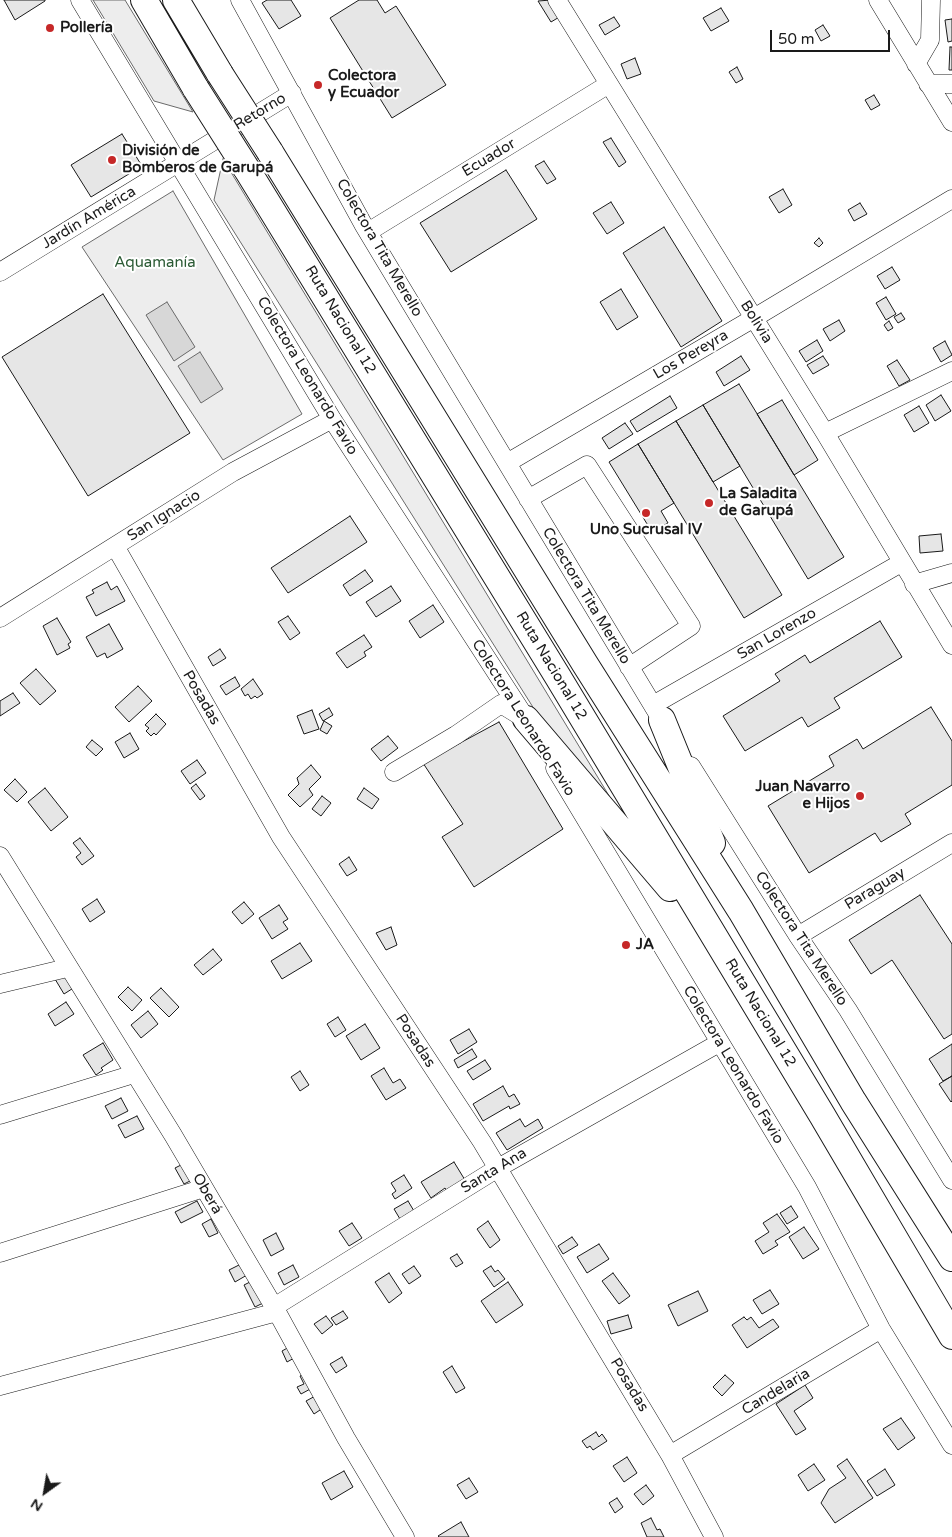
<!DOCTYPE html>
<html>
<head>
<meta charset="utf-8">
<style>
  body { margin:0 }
  #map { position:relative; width:952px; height:1537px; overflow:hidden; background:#fff; font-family:"Varela Round",sans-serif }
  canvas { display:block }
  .north { position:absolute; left:20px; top:1467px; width:50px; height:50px; -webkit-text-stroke:4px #fff; paint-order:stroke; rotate:212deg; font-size:14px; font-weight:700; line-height:20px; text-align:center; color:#1a1a1a }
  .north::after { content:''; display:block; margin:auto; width:18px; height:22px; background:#1a1a1a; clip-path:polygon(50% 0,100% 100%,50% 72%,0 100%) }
  .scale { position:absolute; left:770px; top:30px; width:120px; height:22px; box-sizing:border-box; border:2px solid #1a1a1a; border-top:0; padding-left:6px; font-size:15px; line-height:18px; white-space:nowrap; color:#1a1a1a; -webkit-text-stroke:4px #fff; paint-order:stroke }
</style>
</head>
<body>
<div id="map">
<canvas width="952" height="1537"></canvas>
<div class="north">N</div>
<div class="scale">50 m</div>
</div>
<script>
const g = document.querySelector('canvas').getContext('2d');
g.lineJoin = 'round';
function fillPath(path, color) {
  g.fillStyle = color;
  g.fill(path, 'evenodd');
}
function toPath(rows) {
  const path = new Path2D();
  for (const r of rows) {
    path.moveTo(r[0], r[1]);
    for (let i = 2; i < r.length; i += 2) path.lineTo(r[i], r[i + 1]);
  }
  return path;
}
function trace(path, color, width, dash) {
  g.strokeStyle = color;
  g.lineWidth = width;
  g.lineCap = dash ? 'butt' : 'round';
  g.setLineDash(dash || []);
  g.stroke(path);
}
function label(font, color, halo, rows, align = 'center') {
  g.font = font + ' "Varela Round",sans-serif';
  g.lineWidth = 4;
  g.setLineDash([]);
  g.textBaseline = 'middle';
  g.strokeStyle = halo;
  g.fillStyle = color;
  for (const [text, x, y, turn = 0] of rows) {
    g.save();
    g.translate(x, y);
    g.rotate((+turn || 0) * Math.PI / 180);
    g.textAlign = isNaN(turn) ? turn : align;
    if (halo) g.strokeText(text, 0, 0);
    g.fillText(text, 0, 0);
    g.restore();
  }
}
const green = toPath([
  [93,0,125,0,193,112,154,101,93,0],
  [223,159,611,799,558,747,214,200,223,159],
  [173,191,302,414,223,460,82,247,173,191]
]);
fillPath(green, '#ededed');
trace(green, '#6a6a6a', 1);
const water = toPath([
  [167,302,195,347,174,361,146,315,167,302],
  [200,352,223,389,201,403,178,366,200,352]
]);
fillPath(water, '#d7d7d7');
trace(water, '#6a6a6a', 1);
const building = toPath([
  [4,0,45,0,45,1,15,20,4,0],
  [267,0,291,0,301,16,279,29,262,3,267,0],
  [359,0,377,0,385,13,396,6,446,85,392,118,330,18,359,0],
  [551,0,561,16,551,22,538,1,551,0],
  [721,8,729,21,711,31,703,18,721,8],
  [614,17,620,26,605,35,599,25,614,17],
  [952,19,952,41,948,42,945,20,952,19],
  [823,25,830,36,821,41,815,30,823,25],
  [950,47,952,47,952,70,949,70,950,47],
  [635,58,641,74,627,79,621,64,635,58],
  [737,67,743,79,736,83,729,72,737,67],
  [874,95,880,105,871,110,865,100,874,95],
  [122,134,142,166,91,197,71,165,122,134],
  [611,138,626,162,619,167,603,142,611,138],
  [544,161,556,179,547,184,535,166,544,161],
  [506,170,537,219,451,272,420,223,506,170],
  [783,189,792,205,779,213,769,197,783,189],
  [611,202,624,223,607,234,593,213,611,202],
  [860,203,867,214,854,221,848,210,860,203],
  [664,227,722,321,681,347,623,253,664,227],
  [819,238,823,243,819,247,814,243,819,238],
  [892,267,900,280,885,289,877,276,892,267],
  [621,289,638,317,617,330,600,302,621,289],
  [103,294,190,433,88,496,2,357,103,294],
  [886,297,896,314,886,320,876,303,886,297],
  [901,313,905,319,898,323,894,317,901,313],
  [839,320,845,331,830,341,823,329,839,320],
  [889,321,893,328,888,331,884,325,889,321],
  [817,340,823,351,806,362,799,351,817,340],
  [945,341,952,355,941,362,933,348,945,341],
  [741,356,750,370,724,386,716,372,741,356],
  [823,356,829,365,813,374,807,365,823,356],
  [897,360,910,380,899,386,887,366,897,360],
  [739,384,844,557,808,579,703,405,739,384],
  [941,395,951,411,935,421,926,405,941,395],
  [670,396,677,408,637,432,630,421,670,396],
  [782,400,818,460,794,475,757,414,782,400],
  [703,405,740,466,713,482,676,421,703,405],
  [919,406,929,423,914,432,904,415,919,406],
  [676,421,782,595,744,618,638,444,676,421],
  [625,423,633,434,609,449,602,438,625,423],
  [638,444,674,503,661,511,668,523,652,532,609,462,638,444],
  [350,516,367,542,288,593,271,568,350,516],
  [941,534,943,551,920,553,919,536,941,534],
  [365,570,373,581,350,596,343,585,365,570],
  [107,582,111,590,117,586,125,601,96,616,86,597,94,593,92,590,107,582],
  [391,586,401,601,376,617,366,602,391,586],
  [433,605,444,622,420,638,409,621,433,605],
  [288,616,300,633,290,640,278,622,288,616],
  [57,618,71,642,68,644,70,648,57,655,43,626,57,618],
  [880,621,902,657,834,698,840,708,808,727,802,717,745,751,723,716,780,681,775,674,805,655,810,663,880,621],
  [109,624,123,649,107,658,105,653,97,657,86,637,109,624],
  [364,635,372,647,364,652,366,656,347,668,336,653,364,635],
  [220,649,226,658,213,666,208,657,220,649],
  [36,669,56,691,40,705,20,683,36,669],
  [235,677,240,686,226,695,220,686,235,677],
  [253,679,263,694,257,698,255,696,251,699,248,694,245,696,241,689,253,679],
  [138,686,152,701,129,722,115,707,138,686],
  [13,693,20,703,0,716,0,701,13,693],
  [931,707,952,741,952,785,905,814,911,824,881,842,875,833,809,873,768,806,834,766,829,756,857,739,863,749,931,707],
  [329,708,333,715,323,721,319,714,329,708],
  [312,710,319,729,304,734,297,716,312,710],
  [156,714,166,724,156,735,154,733,151,736,146,731,149,728,145,725,156,714],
  [324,721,332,726,327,734,320,730,324,721],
  [499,722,563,829,474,887,442,837,463,824,423,763,499,722],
  [130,733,139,749,124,758,115,742,130,733],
  [388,736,398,748,381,761,371,749,388,736],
  [92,740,103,749,96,756,86,747,92,740],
  [197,760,206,773,190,784,181,771,197,760],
  [311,765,321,777,309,789,313,795,300,807,288,795,299,784,297,778,311,765],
  [15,779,27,792,17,802,4,790,15,779],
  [196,784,205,796,200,800,191,788,196,784],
  [45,788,68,817,51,831,28,802,45,788],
  [364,788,379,799,372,809,357,799,364,788],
  [322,796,331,803,321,816,312,809,322,796],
  [80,838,94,856,82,865,76,857,81,853,73,843,80,838],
  [349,857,357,870,347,876,339,864,349,857],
  [920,895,952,944,952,1034,944,1039,892,960,871,974,849,940,920,895],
  [97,899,105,912,90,922,82,909,97,899],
  [244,902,254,914,242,924,232,912,244,902],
  [279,905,288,919,283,922,288,929,272,939,259,918,279,905],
  [391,927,397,945,386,950,376,933,391,927],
  [300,943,312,961,282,979,271,961,300,943],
  [213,949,222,960,203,975,194,965,213,949],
  [66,972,75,987,64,994,55,979,66,972],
  [128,987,142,1000,132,1011,118,997,128,987],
  [161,988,179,1007,169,1017,150,998,161,988],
  [66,1002,74,1014,55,1026,48,1014,66,1002],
  [148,1011,158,1024,141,1038,131,1025,148,1011],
  [338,1017,346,1030,335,1037,327,1024,338,1017],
  [365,1024,380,1048,361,1060,346,1036,365,1024],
  [469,1029,477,1042,458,1054,450,1040,469,1029],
  [103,1043,113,1060,101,1068,103,1070,96,1075,83,1055,103,1043],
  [952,1044,952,1076,943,1081,929,1059,952,1044],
  [472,1049,477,1057,458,1068,454,1060,472,1049],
  [485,1060,491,1069,473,1080,467,1071,485,1060],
  [384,1068,393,1083,400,1079,406,1088,386,1100,371,1076,384,1068],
  [300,1071,309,1085,300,1091,291,1077,300,1071],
  [952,1076,952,1101,951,1102,939,1084,952,1076],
  [503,1086,509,1097,514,1094,520,1104,510,1109,509,1106,483,1121,473,1104,503,1086],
  [121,1098,128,1111,112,1119,105,1106,121,1098],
  [137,1116,144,1129,125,1138,118,1125,137,1116],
  [520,1119,525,1127,538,1119,543,1128,507,1150,496,1133,520,1119],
  [454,1162,468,1185,450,1196,445,1188,431,1198,421,1182,454,1162],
  [183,1164,192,1180,184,1184,175,1168,183,1164],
  [404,1175,412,1188,395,1199,392,1194,396,1191,391,1183,404,1175],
  [197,1201,203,1212,181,1223,175,1212,197,1201],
  [408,1201,414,1211,400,1219,394,1209,408,1201],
  [791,1206,798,1217,787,1224,780,1213,791,1206],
  [777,1214,790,1232,775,1241,778,1245,763,1254,755,1241,769,1232,763,1223,777,1214],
  [211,1219,218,1233,209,1237,202,1224,211,1219],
  [488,1221,500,1240,490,1248,477,1229,488,1221],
  [352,1223,362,1238,349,1246,339,1231,352,1223],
  [804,1227,819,1249,803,1259,789,1237,804,1227],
  [276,1233,284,1249,271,1256,263,1240,276,1233],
  [572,1237,578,1245,563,1254,558,1246,572,1237],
  [599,1244,609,1259,587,1273,577,1257,599,1244],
  [457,1254,463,1263,456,1267,450,1258,457,1254],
  [241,1264,247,1275,235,1282,229,1270,241,1264],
  [293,1265,299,1277,284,1285,278,1273,293,1265],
  [414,1266,421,1276,409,1284,402,1274,414,1266],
  [491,1266,495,1272,498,1270,505,1279,494,1287,483,1271,491,1266],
  [389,1273,402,1293,389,1303,375,1282,389,1273],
  [613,1273,630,1296,619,1304,602,1281,613,1273],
  [252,1281,263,1303,255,1307,244,1285,252,1281],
  [508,1282,523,1305,496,1323,481,1301,508,1282],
  [770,1290,779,1304,762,1314,753,1300,770,1290],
  [698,1291,708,1311,678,1326,668,1305,698,1291],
  [343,1311,348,1318,336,1325,331,1318,343,1311],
  [628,1315,632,1328,611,1334,607,1321,628,1315],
  [326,1316,333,1325,322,1334,314,1324,326,1316],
  [744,1317,747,1320,751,1317,759,1328,773,1319,779,1327,747,1348,732,1325,744,1317],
  [291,1346,296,1357,287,1362,282,1351,291,1346],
  [342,1357,347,1366,336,1373,330,1364,342,1357],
  [452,1366,465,1388,456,1393,443,1372,452,1366],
  [306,1373,314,1387,301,1394,297,1387,304,1384,300,1376,306,1373],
  [725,1375,734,1383,722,1396,713,1387,725,1375],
  [805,1385,813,1398,794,1411,806,1429,796,1435,776,1404,805,1385],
  [319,1394,326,1406,314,1414,306,1401,319,1394],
  [901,1418,915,1438,898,1450,883,1429,901,1418],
  [596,1432,599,1437,602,1434,607,1441,593,1450,590,1446,587,1448,582,1441,596,1432],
  [627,1457,637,1473,624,1482,613,1466,627,1457],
  [847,1459,873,1498,835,1523,821,1503,829,1489,846,1478,837,1466,847,1459],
  [814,1464,825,1480,808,1491,798,1475,814,1464],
  [885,1469,895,1485,877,1496,867,1481,885,1469],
  [344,1471,353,1487,331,1500,322,1483,344,1471],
  [469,1478,478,1492,466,1499,457,1485,469,1478],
  [646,1485,654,1496,643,1505,634,1494,646,1485],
  [617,1498,623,1507,615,1513,609,1503,617,1498],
  [651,1518,657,1530,660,1529,664,1537,647,1537,641,1523,651,1518],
  [461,1522,469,1537,439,1537,438,1536,461,1522]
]);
fillPath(building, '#e6e6e6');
trace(building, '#1a1a1a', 1);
const minor = toPath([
  [80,0,332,419,532,728],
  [240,0,363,224,667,729],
  [557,0,825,433,952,645],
  [878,0,952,122],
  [916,64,930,40,931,0],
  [928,84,952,84],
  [368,232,609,84],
  [0,272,292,93],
  [825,433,952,371],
  [507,463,754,318,952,199],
  [528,499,587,465,691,626,629,667],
  [115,546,281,837,482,1142,670,1455,714,1537],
  [914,584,952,573],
  [0,618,233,472,332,419],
  [653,705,901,563],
  [691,766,798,936,848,1010,952,1180],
  [555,768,807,1187,881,1329,952,1445],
  [394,772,456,735,501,704,522,717],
  [0,856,173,1135,277,1312,346,1438,405,1537],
  [798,936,952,843],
  [0,984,67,968],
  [0,1115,134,1074],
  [0,1253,204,1188],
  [274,1307,498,1168,719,1043],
  [0,1386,277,1312],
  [670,1455,881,1329]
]);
const highway = toPath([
  [144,0,196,89],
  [176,0,220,74],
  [270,152,585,664,741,911,853,1101,952,1258],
  [246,168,558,677,822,1115,952,1336],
  [526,719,670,888],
  [662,720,712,843]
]);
trace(minor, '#1a1a1a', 19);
trace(highway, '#1a1a1a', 28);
trace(minor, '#fff', 18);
trace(highway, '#fff', 26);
const highwayBridge = toPath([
  [220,74,270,152],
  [196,89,246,168]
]);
trace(highwayBridge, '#1a1a1a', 28, []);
trace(highwayBridge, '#fff', 26);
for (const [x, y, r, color] of [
  [50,28,5,"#c62828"],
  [318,85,5,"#c62828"],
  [112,160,5,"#c62828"],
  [709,503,5,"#c62828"],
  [646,513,5,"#c62828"],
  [860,796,5,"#c62828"],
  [626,945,5,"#c62828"]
]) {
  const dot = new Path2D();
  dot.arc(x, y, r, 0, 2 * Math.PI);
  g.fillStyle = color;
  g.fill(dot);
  trace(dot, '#fff', 2);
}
label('bold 15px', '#1a1a1a', '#fff', [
  ["Pollería",60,28],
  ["Colectora",328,76],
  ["y Ecuador",328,93],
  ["División de",122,151],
  ["Bomberos de Garupá",122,168],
  ["La Saladita",719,494],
  ["de Garupá",719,511],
  ["Uno Sucrusal IV",646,530,"center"],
  ["Juan Navarro",850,787,"right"],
  ["e Hijos",850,804,"right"],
  ["JA",636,945]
], 'left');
label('15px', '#1a1a1a', '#fff', [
  ["Retorno",260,112,-31],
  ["Ecuador",489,158,-31],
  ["Jardín América",89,218,-31],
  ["Colectora Tita Merello",379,248,60],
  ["Ruta Nacional 12",340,320,59],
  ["Bolivia",756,322,58],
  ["Los Pereyra",691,355,-30],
  ["Colectora Leonardo Favio",307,376,59],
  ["San Ignacio",164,516,-32],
  ["Colectora Tita Merello",586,596,59],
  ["San Lorenzo",777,634,-30],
  ["Ruta Nacional 12",551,666,59],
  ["Posadas",201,698,60],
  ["Colectora Leonardo Favio",523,718,58],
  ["Paraguay",875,889,-31],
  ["Colectora Tita Merello",801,939,57],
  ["Ruta Nacional 12",760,1013,59],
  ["Posadas",415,1041,57],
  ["Colectora Leonardo Favio",733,1065,59],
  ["Santa Ana",494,1171,-31],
  ["Oberá",207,1194,60],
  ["Posadas",629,1385,59],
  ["Candelaria",776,1392,-31]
]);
label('15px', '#2b5a34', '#fff', [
  ["Aquamanía",155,263]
]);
</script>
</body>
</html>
